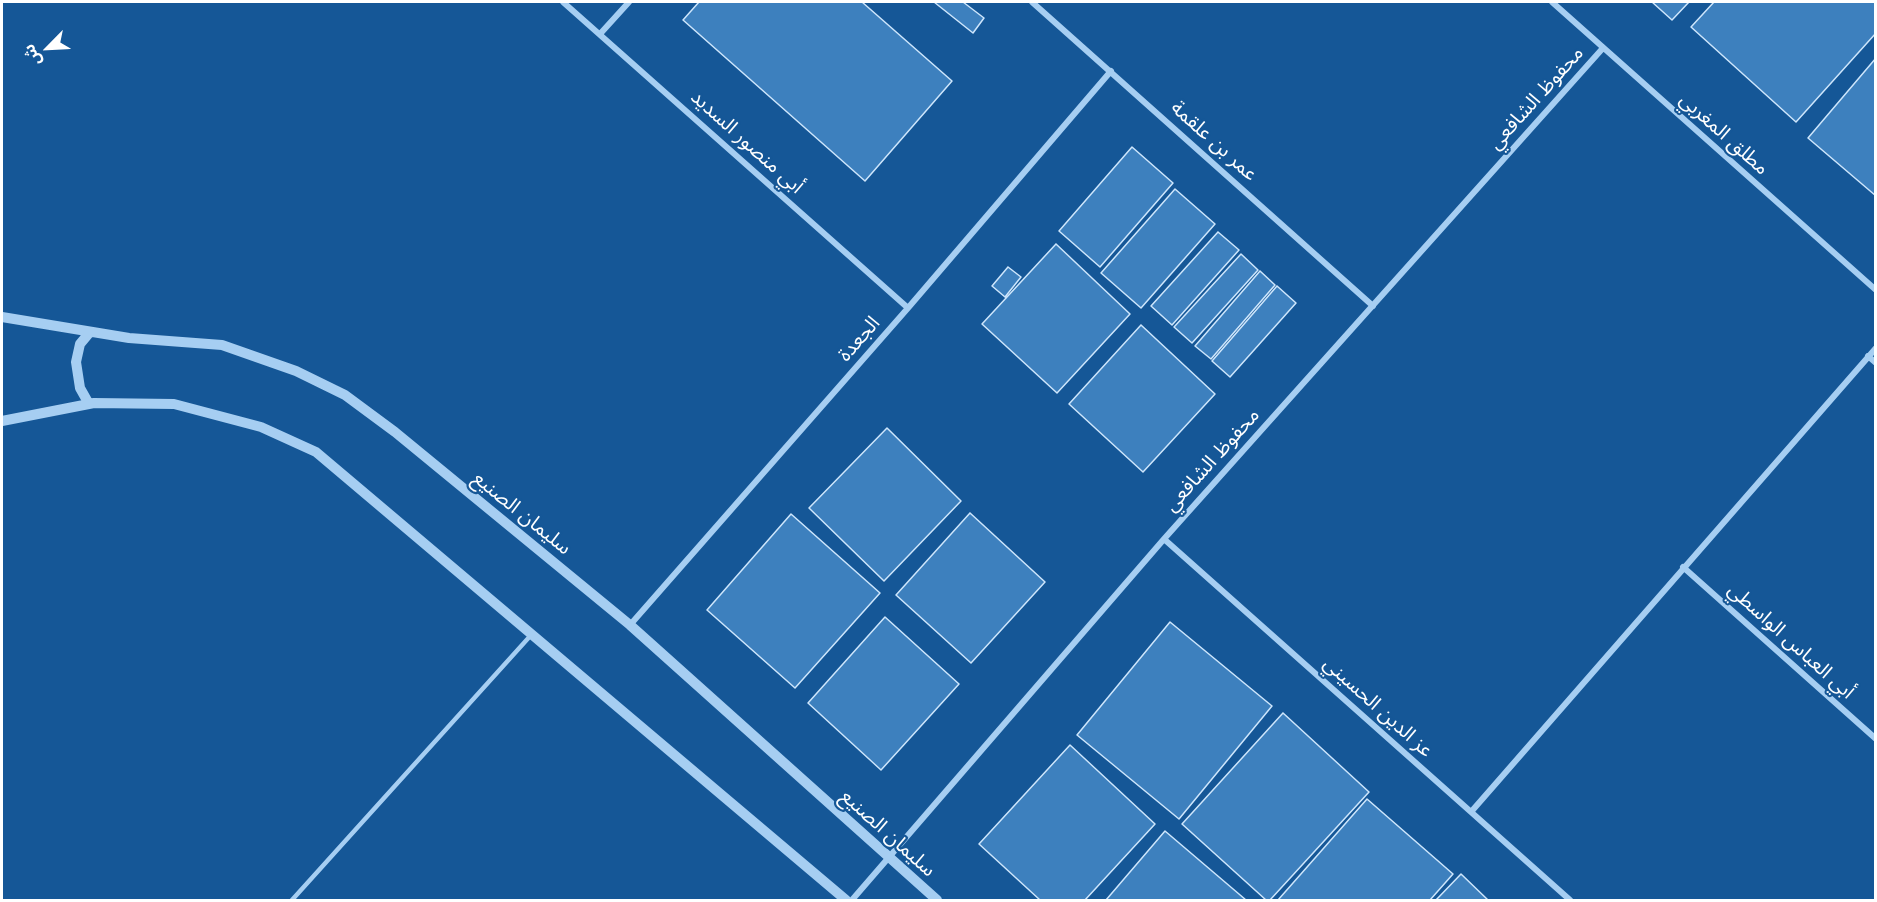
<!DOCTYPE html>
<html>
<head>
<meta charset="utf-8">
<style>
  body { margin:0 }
  #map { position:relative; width:1877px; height:902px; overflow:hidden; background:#155797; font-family:Inter,"Noto Sans Arabic",sans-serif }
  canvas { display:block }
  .frame { position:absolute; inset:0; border:3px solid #fff; pointer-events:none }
  .north { position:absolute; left:18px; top:18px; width:60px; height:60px; -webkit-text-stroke:4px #155797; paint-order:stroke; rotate:246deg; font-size:16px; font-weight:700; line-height:24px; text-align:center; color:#fff }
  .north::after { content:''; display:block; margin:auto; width:21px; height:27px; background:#fff; clip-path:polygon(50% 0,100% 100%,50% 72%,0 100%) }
</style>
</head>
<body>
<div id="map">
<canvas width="1877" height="902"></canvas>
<div class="frame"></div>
<div class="north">ش</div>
</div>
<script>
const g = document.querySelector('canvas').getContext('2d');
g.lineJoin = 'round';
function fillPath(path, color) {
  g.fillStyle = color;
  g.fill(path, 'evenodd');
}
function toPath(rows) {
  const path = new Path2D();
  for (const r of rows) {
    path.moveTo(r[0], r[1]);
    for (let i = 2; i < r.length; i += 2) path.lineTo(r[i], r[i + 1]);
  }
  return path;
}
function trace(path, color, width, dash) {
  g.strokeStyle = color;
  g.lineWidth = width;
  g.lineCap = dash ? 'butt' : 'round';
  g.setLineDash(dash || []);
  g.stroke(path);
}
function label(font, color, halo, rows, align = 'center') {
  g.font = font + ' Inter,"Noto Sans Arabic",sans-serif';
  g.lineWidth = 4.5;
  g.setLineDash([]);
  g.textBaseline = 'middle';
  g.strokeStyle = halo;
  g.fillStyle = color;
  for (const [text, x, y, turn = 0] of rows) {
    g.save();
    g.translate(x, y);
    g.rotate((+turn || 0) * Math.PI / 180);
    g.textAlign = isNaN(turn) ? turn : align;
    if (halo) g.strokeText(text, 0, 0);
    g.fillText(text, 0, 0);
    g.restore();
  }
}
const building = toPath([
  [699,2,862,2,952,81,865,181,683,20,699,2],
  [934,2,963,2,984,18,973,33,934,2],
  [1652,2,1689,2,1672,20,1652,2],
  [1714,2,1876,2,1876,33,1796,122,1691,27,1714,2],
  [1876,58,1876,196,1808,138,1876,58],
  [1132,147,1173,183,1100,267,1059,231,1132,147],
  [1175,189,1215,224,1141,308,1101,273,1175,189],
  [1218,232,1239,250,1172,325,1151,306,1218,232],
  [1056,244,1130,314,1057,393,982,324,1056,244],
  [1241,254,1258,270,1192,343,1174,327,1241,254],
  [1008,267,1021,277,1005,297,992,286,1008,267],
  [1260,271,1275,285,1211,359,1195,346,1260,271],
  [1277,286,1296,303,1230,377,1212,361,1277,286],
  [1141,325,1215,394,1143,472,1069,404,1141,325],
  [887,428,961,501,884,581,809,508,887,428],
  [970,513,1045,582,971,663,896,595,970,513],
  [791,514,880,593,795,688,707,610,791,514],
  [885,617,959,684,881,770,808,703,885,617],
  [1170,622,1272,706,1179,819,1077,735,1170,622],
  [1283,713,1369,792,1270,900,1266,900,1182,824,1283,713],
  [1070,745,1155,824,1085,900,1040,900,979,844,1070,745],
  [1367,799,1453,874,1430,900,1278,900,1367,799],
  [1165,831,1246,900,1106,900,1165,831],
  [1461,874,1488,900,1436,900,1461,874]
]);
fillPath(building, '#3d80be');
trace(building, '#cee6fc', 1.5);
trace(toPath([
  [292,900,532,634]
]), '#a6cef2', 4.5);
trace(toPath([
  [563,2,908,308],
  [1032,2,1373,306],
  [1552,2,1876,290],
  [600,34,629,2],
  [1868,356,1876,363],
  [1164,539,1570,900],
  [1683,567,1876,739],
  [630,625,908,308,1111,71],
  [1471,812,1876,348],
  [852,900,1164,539,1603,48]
]), '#a6cef2', 6);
trace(toPath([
  [2,317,129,338,222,345,296,371,345,395,395,432,630,625,937,900],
  [89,404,80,388,76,362,80,344,90,332],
  [2,421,94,403,174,404,261,427,316,452,846,900]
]), '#a6cef2', 10);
label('20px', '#fff', '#155797', [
  ["محفوظ الشافعي",1536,98,-48],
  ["مطلق المغربي",1724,134,42],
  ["عمر بن علقمة",1214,141,42],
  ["أبي منصور السديد",747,142,42],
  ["الجعدة",859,339,-49],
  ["محفوظ الشافعي",1212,460,-48],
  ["سليمان الصنيع",522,513,39],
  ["أبي العباس الواسطي",1791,641,42],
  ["عز الدين الحسيني",1378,707,42],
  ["سليمان الصنيع",888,833,42]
]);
</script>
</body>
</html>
